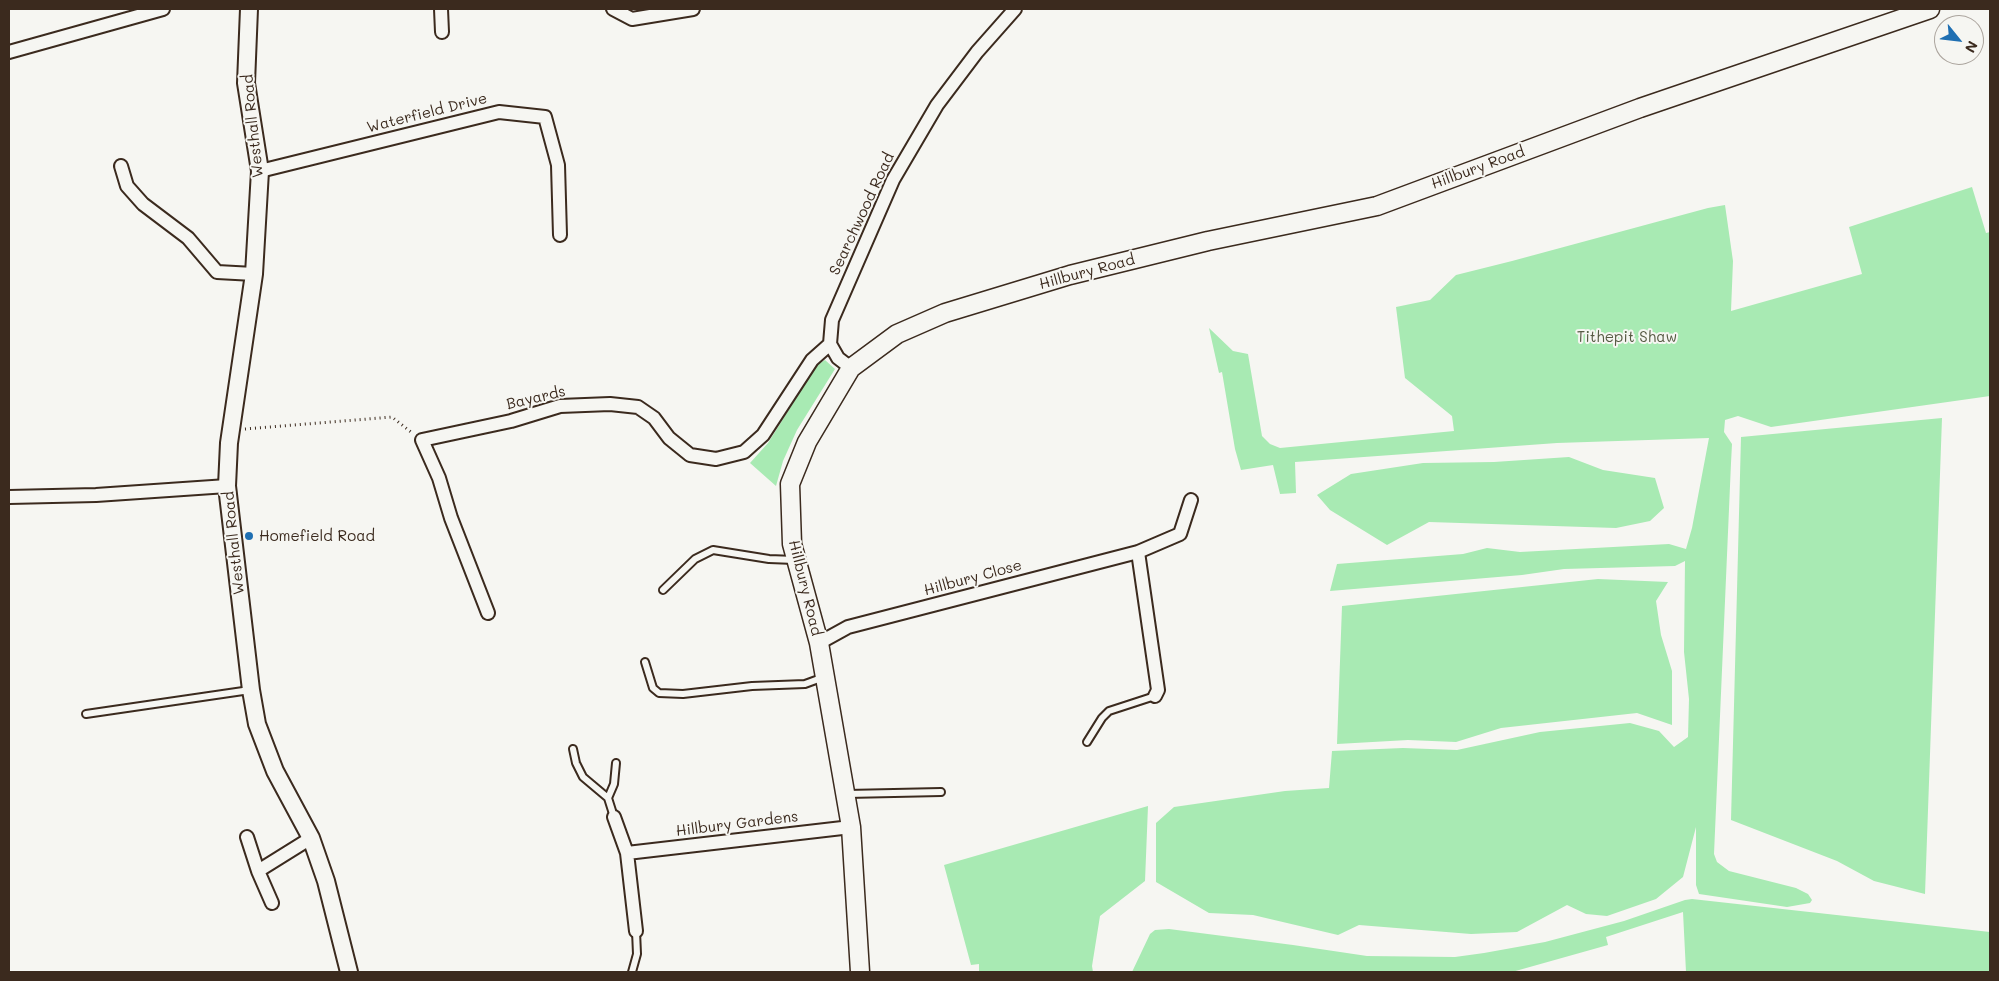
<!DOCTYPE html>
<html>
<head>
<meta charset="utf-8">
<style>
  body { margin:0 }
  #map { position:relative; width:1999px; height:981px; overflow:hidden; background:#f6f6f2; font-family:Mali,sans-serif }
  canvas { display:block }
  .frame { position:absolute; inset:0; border:10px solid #3b2a1e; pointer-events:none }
  .north { position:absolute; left:1934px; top:15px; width:50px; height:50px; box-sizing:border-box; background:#f6f6f2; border:1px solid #aba49d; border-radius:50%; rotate:119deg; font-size:14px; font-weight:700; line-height:20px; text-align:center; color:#3b2a1e }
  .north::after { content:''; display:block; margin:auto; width:18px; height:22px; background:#1f6fb2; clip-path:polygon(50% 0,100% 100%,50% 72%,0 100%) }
</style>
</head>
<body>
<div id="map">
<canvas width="1999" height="981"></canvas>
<div class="frame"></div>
<div class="north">N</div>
</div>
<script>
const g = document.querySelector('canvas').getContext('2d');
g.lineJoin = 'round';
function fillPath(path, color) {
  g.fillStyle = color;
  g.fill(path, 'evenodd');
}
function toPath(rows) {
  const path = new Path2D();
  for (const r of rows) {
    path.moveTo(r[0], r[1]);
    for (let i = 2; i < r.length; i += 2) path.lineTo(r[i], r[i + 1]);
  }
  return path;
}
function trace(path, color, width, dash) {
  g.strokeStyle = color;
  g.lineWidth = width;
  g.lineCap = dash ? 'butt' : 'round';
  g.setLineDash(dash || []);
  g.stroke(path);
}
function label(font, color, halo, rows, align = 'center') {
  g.font = font + ' Mali,sans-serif';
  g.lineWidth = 4;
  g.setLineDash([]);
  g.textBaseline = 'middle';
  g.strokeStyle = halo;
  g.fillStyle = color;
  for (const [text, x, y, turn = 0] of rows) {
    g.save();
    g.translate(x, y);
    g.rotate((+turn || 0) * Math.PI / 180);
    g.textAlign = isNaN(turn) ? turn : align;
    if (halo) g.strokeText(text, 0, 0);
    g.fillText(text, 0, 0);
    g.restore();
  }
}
fillPath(toPath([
  [1972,187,1986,233,1990,232,1990,396,1771,427,1738,416,1725,420,1724,432,1732,444,1731,463,1714,854,1717,862,1729,871,1796,888,1808,894,1812,900,1810,903,1787,907,1699,894,1696,885,1696,827,1683,877,1656,899,1607,916,1586,914,1567,905,1517,932,1471,934,1359,925,1338,935,1253,915,1209,913,1156,882,1156,823,1174,807,1285,791,1329,788,1332,751,1403,748,1457,750,1540,732,1630,723,1659,731,1674,747,1688,737,1689,699,1684,652,1685,561,1675,566,1564,569,1522,575,1330,591,1337,564,1463,554,1487,548,1520,552,1669,544,1686,549,1692,528,1709,438,1557,443,1295,462,1296,493,1280,494,1273,465,1241,470,1235,449,1222,372,1219,373,1209,328,1233,351,1248,354,1262,436,1270,444,1280,448,1454,431,1452,416,1405,378,1396,307,1430,300,1456,275,1512,261,1708,208,1725,205,1733,261,1731,311,1862,274,1849,227],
  [825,360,835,369,797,430,783,461,776,486,750,463,768,443,817,365],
  [1942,418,1925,894,1874,881,1837,861,1731,820,1741,437],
  [1569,457,1603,470,1655,478,1664,508,1650,521,1616,528,1429,522,1387,545,1330,510,1317,495,1351,474,1423,463,1494,462],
  [1598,579,1668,582,1656,601,1661,635,1672,671,1672,725,1637,713,1501,728,1456,742,1408,740,1337,744,1342,606],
  [1148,806,1145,881,1100,916,1092,966,1093,972,979,972,979,964,971,965,944,865],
  [1692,899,1990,932,1990,972,1686,972,1683,912,1606,937,1608,945,1512,972,1132,972,1150,934,1155,930,1169,929,1293,945,1367,956,1455,957,1484,953,1545,942,1624,921,1685,900]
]), '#a8eab3');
const service = toPath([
  [663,590,695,559,713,550,769,559,795,560],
  [645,662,653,688,659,693,683,694,752,686,805,684,824,677],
  [86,714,250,690],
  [1087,742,1102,718,1109,711,1155,696],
  [573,749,576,763,583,777,608,798],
  [847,794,941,792],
  [614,817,608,798,614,784,616,763],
  [632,972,637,954,636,931]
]);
const minor = toPath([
  [441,9,442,32],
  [613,9,632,19,693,9],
  [9,52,163,9],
  [121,166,127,186,143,204,188,238,217,272,254,274],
  [260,171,499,112,545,117,558,165,560,235],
  [851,368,838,358,830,344,832,320,893,180,937,105,977,52,1015,9],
  [9,497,96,495,227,486],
  [1138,552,1158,690,1155,696],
  [488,613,451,518,439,478,422,440,511,421,560,406,610,404,638,407,654,418,669,438,690,455,716,459,744,452,763,435,812,360,830,344],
  [819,643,848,627,1138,552,1180,534,1191,500],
  [614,817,627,853,636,931],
  [247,837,258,871,311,838],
  [627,853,851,827],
  [258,871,272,903]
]);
const tertiary = toPath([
  [249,9,246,83,260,171,254,274,229,443,227,486,251,690,257,724,275,771,311,838,326,881,349,972]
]);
const secondary = toPath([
  [860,972,851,827,819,643,792,544,790,484,807,442,851,368,897,334,945,313,1070,275,1208,241,1377,206,1640,108,1930,9]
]);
trace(service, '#3b2a1e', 10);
trace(minor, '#3b2a1e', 16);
trace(tertiary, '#3b2a1e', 20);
trace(secondary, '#3b2a1e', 21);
trace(toPath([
  [245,429,392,417,411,432]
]), '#3b2a1e', 3, [1, 4]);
trace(service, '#f6f6f2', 6);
trace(minor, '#f6f6f2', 12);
trace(tertiary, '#f6f6f2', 16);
trace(secondary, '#f6f6f2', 18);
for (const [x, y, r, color] of [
  [249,536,5,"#1f6fb2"]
]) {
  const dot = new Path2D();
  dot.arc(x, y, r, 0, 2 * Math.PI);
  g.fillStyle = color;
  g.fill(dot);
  trace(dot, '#f6f6f2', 2);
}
label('15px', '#3b2a1e', '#f6f6f2', [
  ["Waterfield Drive",427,113,-14],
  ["Westhall Road",253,126,-96],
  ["Hillbury Road",1478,168,-20],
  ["Searchwood Road",862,214,-65],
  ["Hillbury Road",1087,272,-15],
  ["Bayards",536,398,-13],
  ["Westhall Road",234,543,-96],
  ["Hillbury Close",973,578,-15],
  ["Hillbury Road",805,588,76],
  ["Hillbury Gardens",737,824,-7]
]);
label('15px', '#565a43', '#f6f6f2', [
  ["Tithepit Shaw",1627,337]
]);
label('15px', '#3b2a1e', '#f6f6f2', [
  ["Homefield Road",259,536]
], 'left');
</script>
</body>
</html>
